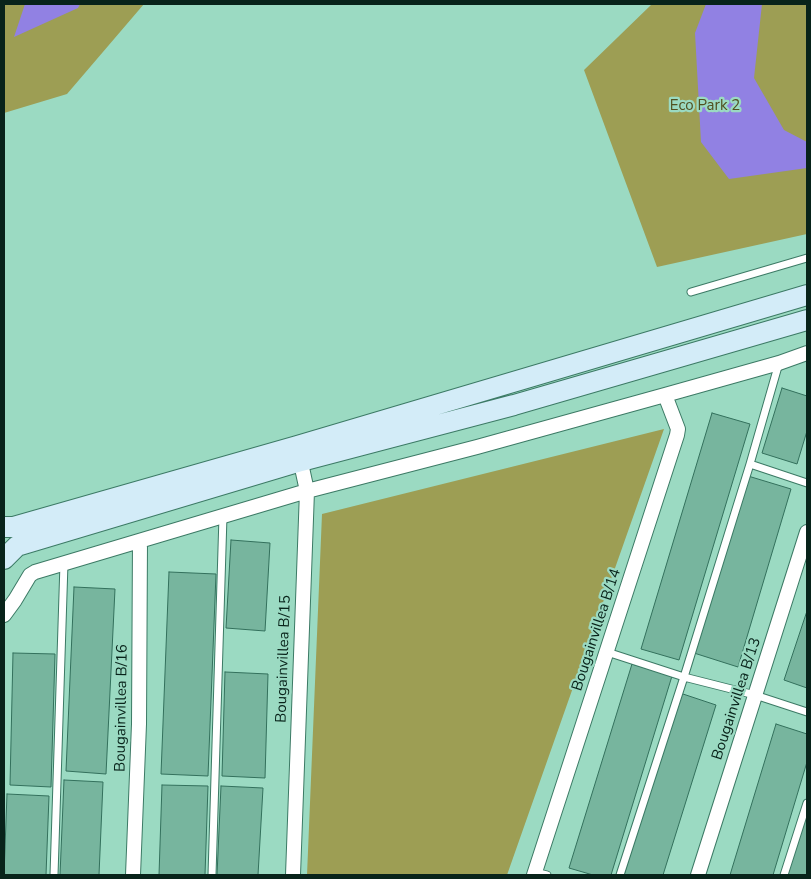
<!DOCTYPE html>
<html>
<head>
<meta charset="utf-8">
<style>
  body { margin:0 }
  #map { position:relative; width:811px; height:879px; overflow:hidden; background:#9bdac2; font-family:"Nunito Sans",sans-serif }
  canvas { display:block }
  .frame { position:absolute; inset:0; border:5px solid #08231a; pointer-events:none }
</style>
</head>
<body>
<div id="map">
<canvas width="811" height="879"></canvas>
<div class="frame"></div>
</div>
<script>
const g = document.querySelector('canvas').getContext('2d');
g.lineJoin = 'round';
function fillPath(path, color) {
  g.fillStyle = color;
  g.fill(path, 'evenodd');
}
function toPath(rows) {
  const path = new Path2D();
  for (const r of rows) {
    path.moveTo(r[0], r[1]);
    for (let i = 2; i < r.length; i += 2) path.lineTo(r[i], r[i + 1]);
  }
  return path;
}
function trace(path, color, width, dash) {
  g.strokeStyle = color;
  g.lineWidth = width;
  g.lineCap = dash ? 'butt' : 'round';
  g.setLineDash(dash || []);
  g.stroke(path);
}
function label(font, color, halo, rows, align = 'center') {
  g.font = font + ' "Nunito Sans",sans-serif';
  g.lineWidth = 4.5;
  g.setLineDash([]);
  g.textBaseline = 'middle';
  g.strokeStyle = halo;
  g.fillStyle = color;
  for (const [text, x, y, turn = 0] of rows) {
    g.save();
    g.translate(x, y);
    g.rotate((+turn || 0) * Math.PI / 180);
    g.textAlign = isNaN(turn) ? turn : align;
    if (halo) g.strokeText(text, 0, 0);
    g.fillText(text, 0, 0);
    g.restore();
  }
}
fillPath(toPath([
  [4,4,144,4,67,94,4,113],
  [652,4,807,4,807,234,657,267,584,70],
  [664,429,507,875,307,875,322,514]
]), '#9d9e54');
fillPath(toPath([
  [25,4,80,4,78,8,14,37],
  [706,4,762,4,754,78,784,130,807,142,807,168,729,179,701,142,695,33]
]), '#9181e3');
const building = toPath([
  [782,388,807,396,807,431,797,464,762,453,782,388],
  [712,413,750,424,679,660,641,649,712,413],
  [748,476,791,489,738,667,694,653,748,476],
  [231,540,270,543,265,631,226,628,231,540],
  [169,572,216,574,208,776,161,774,169,572],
  [74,587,115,589,106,774,66,771,74,587],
  [807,611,807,688,784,680,807,611],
  [13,653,55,654,51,787,10,785,13,653],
  [632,664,672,676,611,875,593,875,569,868,632,664],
  [225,672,268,674,265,778,222,776,225,672],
  [680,693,716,705,663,875,624,875,680,693],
  [776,724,807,734,807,762,773,875,730,875,776,724],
  [64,780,103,782,99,875,60,875,64,780],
  [162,785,208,786,205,875,159,875,162,785],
  [221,786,263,788,258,875,217,875,221,786],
  [7,794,49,796,46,875,4,875,7,794],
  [807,810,807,875,786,875,807,810]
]);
fillPath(building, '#77b59e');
trace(building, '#33705c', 1);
const lane = toPath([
  [691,292,807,258],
  [750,464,807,483],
  [607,652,684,677,755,695,807,712],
  [535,872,547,875],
  [54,875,64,563],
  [212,875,223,516],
  [620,875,684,677,750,464,779,363],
  [784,875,807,803]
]);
const street = toPath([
  [4,615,15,600,30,575,35,572,307,491,477,447,665,395,779,363,807,353],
  [133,875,139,724,140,541],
  [293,875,307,491,299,454],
  [534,875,677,435,678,429,665,395],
  [698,875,807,532]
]);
const secondary = toPath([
  [4,527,13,527,297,446,807,295],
  [4,559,17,546,301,461,514,405,807,320]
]);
trace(lane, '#3c7a65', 9);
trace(street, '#3c7a65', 16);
trace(secondary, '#3c7a65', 22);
trace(lane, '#fff', 7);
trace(street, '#fff', 14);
trace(secondary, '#d3ecf8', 20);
label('15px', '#515120', '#9bdac2', [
  ["Eco Park 2",705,106]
]);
label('15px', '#08231a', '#9bdac2', [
  ["Bougainvillea B/14",597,630,-72],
  ["Bougainvillea B/15",284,659,-88],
  ["Bougainvillea B/13",737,699,-72],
  ["Bougainvillea B/16",122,708,-89]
]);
</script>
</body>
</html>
